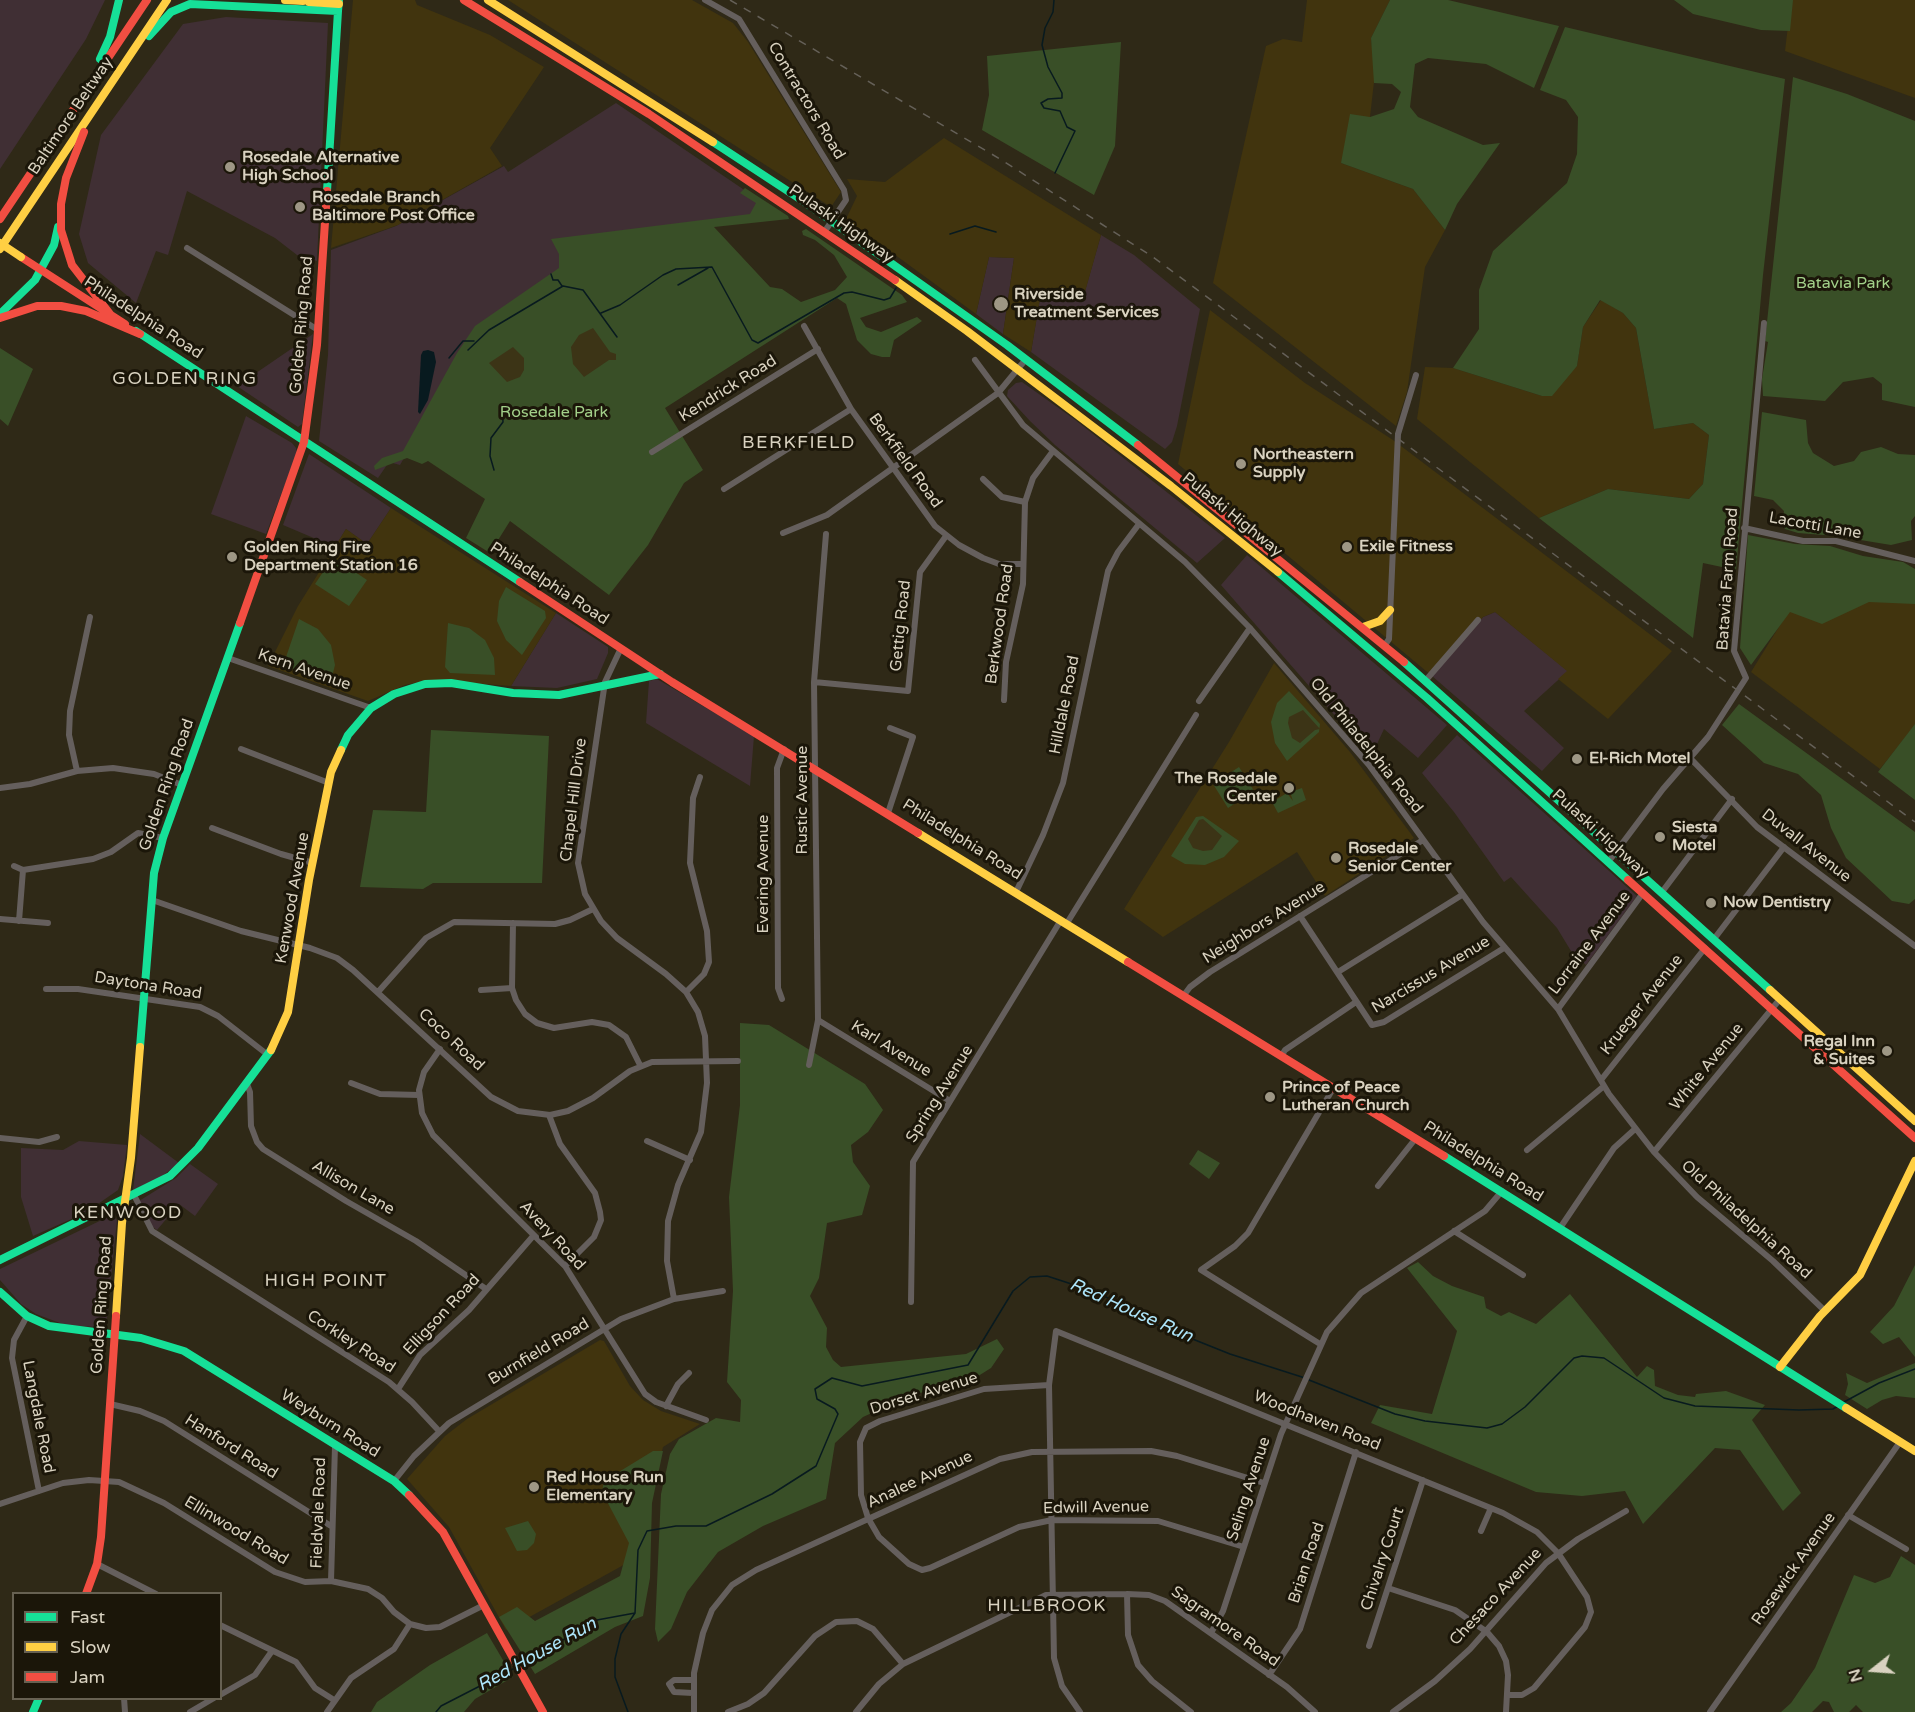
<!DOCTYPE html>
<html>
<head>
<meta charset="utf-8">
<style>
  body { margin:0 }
  #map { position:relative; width:1915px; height:1712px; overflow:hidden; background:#2f2917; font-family:"Varela Round",sans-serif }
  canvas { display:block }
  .legend { position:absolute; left:12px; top:1592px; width:210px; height:108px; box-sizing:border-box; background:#1b1609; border:2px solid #676152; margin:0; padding:8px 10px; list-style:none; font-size:18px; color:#d9d2c0 }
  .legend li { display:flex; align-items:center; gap:12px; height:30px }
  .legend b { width:30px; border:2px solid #676152 }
  .north { position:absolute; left:1843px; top:1640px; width:60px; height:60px; -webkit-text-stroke:4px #1b1609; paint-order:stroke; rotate:253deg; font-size:16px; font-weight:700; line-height:24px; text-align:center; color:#d9d2c0 }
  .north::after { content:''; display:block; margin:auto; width:21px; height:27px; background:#d9d2c0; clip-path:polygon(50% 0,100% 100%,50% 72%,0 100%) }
</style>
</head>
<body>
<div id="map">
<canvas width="1915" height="1712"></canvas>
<ul class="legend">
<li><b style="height:8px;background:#16e098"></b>Fast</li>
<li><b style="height:8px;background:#ffcf43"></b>Slow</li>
<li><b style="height:8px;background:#f24e42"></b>Jam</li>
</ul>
<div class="north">N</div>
</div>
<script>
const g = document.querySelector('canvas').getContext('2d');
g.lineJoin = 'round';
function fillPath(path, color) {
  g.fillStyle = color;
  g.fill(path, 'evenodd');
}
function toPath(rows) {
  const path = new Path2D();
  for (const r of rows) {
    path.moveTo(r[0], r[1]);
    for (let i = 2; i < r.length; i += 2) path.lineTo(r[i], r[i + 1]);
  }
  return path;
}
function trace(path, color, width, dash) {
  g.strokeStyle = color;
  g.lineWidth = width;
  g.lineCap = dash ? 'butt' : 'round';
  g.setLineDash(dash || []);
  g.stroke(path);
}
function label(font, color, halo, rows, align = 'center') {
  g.font = font + ' "Varela Round",sans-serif';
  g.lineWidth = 6;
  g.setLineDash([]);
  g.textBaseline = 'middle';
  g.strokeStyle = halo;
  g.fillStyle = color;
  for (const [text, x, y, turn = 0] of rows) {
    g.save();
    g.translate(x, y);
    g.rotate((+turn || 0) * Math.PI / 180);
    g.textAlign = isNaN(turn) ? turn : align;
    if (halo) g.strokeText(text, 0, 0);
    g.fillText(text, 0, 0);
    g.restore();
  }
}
fillPath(toPath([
  [0,0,105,0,86,39,0,169],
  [226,17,328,23,317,261,297,255,275,238,187,191,168,255,156,251,136,303,88,263,79,234,101,135,183,24],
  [616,103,765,204,757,213,562,254,563,269,437,400,400,465,389,462,378,478,319,441,328,355,331,250,396,226,504,166,508,172],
  [1101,235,1134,255,1200,309,1177,426,1172,442,1165,449,1031,352,1041,292,1083,298],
  [989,257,1014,258,1003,334,976,314],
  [313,334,302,424,298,427,237,386],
  [1022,382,1074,419,1225,538,1197,563,1055,445,1030,421,1007,396,1008,390,1016,383],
  [246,416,292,443,296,448,297,453,266,534,211,514],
  [309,454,391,508,367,544,346,529,335,547,283,525],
  [1247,555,1447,725,1418,758,1384,729,1371,757,1221,585],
  [1495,612,1568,671,1524,711,1564,748,1542,771,1432,676,1483,617],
  [556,613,608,647,608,653,597,679,557,688,511,686],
  [657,679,754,736,750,786,646,723,649,681],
  [1457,735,1637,896,1586,965,1571,951,1557,928,1511,877,1504,882,1454,812,1422,773],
  [140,1134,179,1163,157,1180,133,1190],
  [79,1141,127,1145,123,1176,118,1190,85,1213,33,1236,21,1197,21,1148,63,1150],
  [190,1164,218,1184,195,1216,179,1204,157,1230,150,1225,139,1201,176,1178],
  [112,1215,117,1220,106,1327,68,1326,36,1314,21,1304,0,1280,0,1269]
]), '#402f34');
fillPath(toPath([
  [353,0,415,0,417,5,490,35,544,67,490,148,502,166,398,225,331,248],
  [508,0,692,0,733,23,748,42,841,192,831,207],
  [1307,0,1390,0,1371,38,1375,73,1370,117,1341,163,1413,189,1445,230,1425,267,1407,392,1396,426,1213,283,1266,46,1283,39,1302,42],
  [1791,0,1915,0,1915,98,1785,51],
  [944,138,1101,235,1083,299,1041,293,1031,352,1003,334,1014,258,989,257,976,314,846,219,857,196,847,179,885,182],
  [1601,300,1623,313,1636,328,1654,429,1693,423,1709,435,1703,484,1689,499,1608,489,1539,518,1417,419,1425,367,1453,368,1542,396,1577,366,1583,327],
  [1210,310,1305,383,1393,440,1672,651,1608,719,1558,679,1567,671,1495,612,1483,617,1432,676,1178,464],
  [391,508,556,613,511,686,429,680,405,685,368,701,268,666,298,606,346,529,367,544],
  [1803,588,1915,596,1915,725,1880,769,1751,672],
  [1274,663,1350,752,1414,838,1325,896,1297,852,1163,937,1124,909,1229,742],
  [600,1340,604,1341,630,1386,643,1400,661,1411,700,1424,663,1447,638,1557,506,1630,449,1527,407,1479,445,1436,467,1419]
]), '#41340e');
fillPath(toPath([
  [1390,0,1448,0,1559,26,1534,88,1486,64,1428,58,1415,64,1410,107,1418,117,1483,145,1500,143,1457,204,1445,230,1413,189,1341,163,1350,114,1370,117,1394,109,1401,92,1392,84,1374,83,1371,38],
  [1674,0,1793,0,1790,31,1761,30,1693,14],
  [1565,27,1785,79,1763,275,1736,570,1703,563,1693,638,1539,518,1608,489,1689,499,1703,484,1709,435,1693,423,1654,429,1636,328,1623,313,1600,300,1583,327,1577,366,1552,396,1542,396,1453,368,1479,329,1479,290,1493,251,1567,183,1577,154,1578,117,1566,100,1540,90],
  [1121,42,1115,146,1094,195,982,130,989,95,987,56],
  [1793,77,1847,94,1915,121,1915,407,1882,400,1882,384,1873,377,1843,382,1825,401,1763,396,1762,379,1768,342,1765,341],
  [745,188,788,216,789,219,714,227,770,287,782,289,801,302,835,290,847,277,834,255,815,240,803,235,802,231,806,229,902,295,907,302,860,318,866,327,881,332,917,317,922,321,894,340,890,357,882,357,871,354,857,340,846,304,837,298,665,408,703,470,684,483,648,545,609,595,510,521,490,553,466,538,485,499,428,461,422,464,407,458,375,470,374,466,382,458,403,451,457,353,475,326,559,268,559,254,551,239,750,214,756,203,740,193],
  [0,348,33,369,8,426,0,419],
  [1762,412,1806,420,1808,443,1813,453,1834,466,1854,461,1861,452,1881,447,1898,454,1915,455,1915,516,1911,521,1912,540,1891,545,1836,536,1798,533,1785,529,1782,524,1784,511,1773,500,1754,496],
  [1748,535,1795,544,1830,546,1863,556,1903,562,1915,569,1915,604,1869,602,1822,624,1790,612,1751,665,1740,648],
  [333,557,367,580,349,606,315,584],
  [506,587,545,611,546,618,522,655,506,640,497,621,499,601],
  [299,619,318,629,331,645,335,665,331,681,288,668,285,660],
  [448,623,469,628,485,640,494,658,495,675,450,673,445,667],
  [1289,691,1320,724,1319,732,1287,761,1275,743,1271,722,1277,703],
  [1739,704,1915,832,1915,899,1909,904,1892,901,1846,858,1831,828,1821,795,1798,774,1764,763,1722,725],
  [1915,724,1915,800,1878,772],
  [431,730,549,736,542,883,433,883,423,889,360,887,373,810,426,812],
  [1239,767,1254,791,1228,808,1213,784],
  [1302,788,1306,800,1278,813,1272,802,1287,793,1293,801,1290,792],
  [1203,816,1239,841,1224,857,1205,865,1185,864,1171,856,1196,817],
  [740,1023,769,1025,865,1084,883,1110,868,1132,851,1145,853,1162,870,1186,862,1215,827,1223,819,1278,810,1296,827,1328,826,1347,833,1360,841,1367,966,1354,997,1339,1004,1349,991,1368,975,1378,909,1396,863,1417,835,1443,826,1499,763,1526,718,1552,687,1592,671,1629,658,1642,655,1629,661,1494,670,1454,679,1439,716,1418,740,1422,741,1400,727,1382,733,1291,729,1197,740,1105],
  [1198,1150,1220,1163,1209,1179,1189,1164],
  [1418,1262,1433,1276,1452,1286,1484,1297,1486,1308,1501,1316,1509,1312,1536,1324,1570,1294,1637,1377,1647,1366,1654,1370,1655,1386,1678,1395,1695,1397,1696,1394,1726,1391,1765,1405,1752,1420,1801,1493,1783,1511,1740,1450,1715,1448,1643,1524,1625,1491,1582,1496,1536,1492,1371,1423,1380,1405,1432,1414,1450,1355,1457,1331,1407,1268],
  [1915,1265,1915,1357,1899,1337,1883,1344,1870,1332,1894,1306],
  [1915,1363,1915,1398,1896,1396,1882,1400,1867,1409,1845,1395,1848,1384,1846,1373,1867,1383],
  [653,1451,663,1451,652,1503,650,1578,643,1616,615,1627,535,1674,499,1617,517,1607,535,1621,620,1576,629,1543,602,1492,604,1481],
  [528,1521,536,1534,534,1543,527,1550,517,1551,505,1528],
  [1901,1556,1915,1565,1915,1712,1863,1712,1856,1705,1849,1712,1834,1712,1829,1702,1823,1701,1812,1712,1781,1712,1791,1703,1815,1668,1854,1575,1875,1583,1890,1577],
  [487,1633,513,1677,475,1699,464,1712,371,1712,377,1702,430,1665]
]), '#394f27');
fillPath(toPath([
  [593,328,610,352,616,354,616,360,609,360,584,377,573,364,571,347,579,335],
  [513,347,524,358,524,370,520,377,507,382,489,363],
  [1303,710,1320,729,1315,730,1300,743,1292,738,1288,723,1289,717],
  [1203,819,1222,836,1212,850,1203,851,1193,848,1188,839,1199,820]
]), '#3c3416');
fillPath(toPath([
  [428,350,434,352,436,362,428,400,420,414,418,412,421,355,423,351]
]), '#081a1f');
trace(toPath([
  [1054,0,1053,12,1045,28,1042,45,1048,67,1062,93,1062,98,1048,99,1041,103,1044,108,1060,111,1067,127,1075,131,1055,173],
  [950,234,975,226,996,232],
  [551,274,553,280,558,280,562,286],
  [678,285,708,268],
  [601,313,620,305,663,275,676,269,712,267,752,340,758,343,844,293,852,292,884,300,890,298,896,288],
  [468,350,489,330,563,286,583,290,617,337],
  [449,358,463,341,474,341],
  [494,470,490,456,491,438,503,422,502,405],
  [1309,1380,1395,1414,1425,1421,1487,1428,1502,1424,1525,1407,1574,1358,1582,1356,1604,1358,1664,1398,1695,1406,1799,1410,1833,1409,1838,1406],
  [1844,1402,1879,1383,1915,1369],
  [520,1665,597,1620,635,1613,638,1550,647,1531,676,1526,706,1526,772,1494,816,1466,838,1414,835,1409,817,1399,815,1389,832,1378,862,1386,968,1365,1013,1291,1030,1277,1047,1276,1099,1293,1150,1322,1230,1354,1305,1378],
  [436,1712,441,1706,513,1669],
  [628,1712,615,1677,615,1659,621,1634,635,1613]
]), '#081a1f', 1.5);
trace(toPath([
  [705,0,739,19,844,190,846,200,825,231],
  [187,248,318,330],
  [804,326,851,409,935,526,959,545,983,558,999,564,1023,564],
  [975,360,1023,425,1185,562,1249,627,1369,765,1483,922,1558,1009,1609,1094,1654,1152,1697,1197,1773,1261,1825,1311],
  [652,452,818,349],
  [983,479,1002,497,1025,502],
  [724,489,851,409],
  [1744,528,1803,541,1836,541,1915,561],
  [783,533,827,515,998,393,1026,359],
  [1385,645,1389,639,1398,434,1416,375],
  [621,648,605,682,578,863,585,894,601,921,617,938,666,974,686,992,698,1012,705,1036,707,1083,701,1132,678,1185,668,1221,667,1261,674,1299],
  [228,658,371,708],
  [1426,680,1478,620],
  [814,682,908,691,920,572,946,536],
  [1004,700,1006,662,1023,584,1025,502,1033,478,1053,451],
  [1199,701,1250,628],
  [241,749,329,783],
  [1690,758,1757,827,1915,946],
  [77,771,69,735,70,711,90,617],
  [0,788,30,784,77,771,113,768,154,774,182,785],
  [888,813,913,737,890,728],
  [212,828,281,854,313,863],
  [1609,861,1663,789,1708,737,1746,678,1734,651,1764,323],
  [14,866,23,870,93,859,111,852,138,833,163,838],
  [1016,892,1043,835,1063,783,1108,571,1118,552,1139,524],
  [1662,892,1732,799],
  [152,900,241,931,310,948,337,958,353,970,491,1097,518,1111,550,1115,568,1111,593,1098,630,1071,652,1062,738,1061],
  [1300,916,1372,1025,1384,1022,1504,948],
  [0,919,48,923],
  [19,921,23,870],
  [513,923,512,988,516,1000,525,1014,537,1023,554,1028,592,1022,609,1025,626,1037,640,1065],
  [1067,923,1196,715],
  [1714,939,1784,847],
  [1338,972,1462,895],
  [46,989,78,989,200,1007,218,1016,268,1055],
  [481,990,512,988],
  [378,992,426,938,454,922,555,924,570,920,593,909],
  [686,992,704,974,709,962,707,931,690,863,693,798,700,777],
  [1184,995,1190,987,1210,972,1423,840],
  [782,999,778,988,777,768,784,749],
  [1558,1009,1643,893],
  [818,1020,950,1101],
  [440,1049,424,1072,419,1090,422,1113,433,1135,565,1266,645,1394,656,1402,706,1420],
  [1282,1055,1285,1050,1356,1002],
  [809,1065,818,1020,814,682,826,534],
  [1601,1080,1705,948],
  [351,1083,380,1094,419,1095],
  [247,1084,250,1092,251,1126,257,1142,263,1149,346,1201,416,1241,486,1289],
  [549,1115,560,1144,595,1193,600,1212,601,1220,594,1237,565,1266],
  [0,1138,39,1142,57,1137],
  [647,1141,690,1160],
  [1527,1150,1604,1086],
  [1654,1152,1780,999],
  [1378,1186,1416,1138],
  [134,1195,152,1231,389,1382,412,1402,439,1431],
  [1560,1228,1614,1148,1635,1129],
  [1454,1231,1523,1275],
  [911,1302,913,1162,1061,920],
  [27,1316,14,1340,12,1358,39,1491],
  [1320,1344,1201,1270,1235,1246,1248,1233,1334,1087],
  [1049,1385,984,1389,880,1421,866,1428,860,1442,861,1495,868,1518,879,1537,909,1564,922,1570,930,1568,1019,1527,1052,1520,1158,1521,1244,1547],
  [398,1389,420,1355,469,1310,534,1235],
  [110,1404,140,1411,164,1421,331,1526],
  [666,1406,678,1384,689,1373],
  [394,1481,414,1456,449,1423,621,1319,674,1299,723,1291],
  [0,1504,63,1483,89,1480,119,1482,164,1503,275,1572,305,1582,331,1581,368,1589,382,1598,394,1612,410,1624,426,1628,440,1627,484,1605],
  [1848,1515,1906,1549],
  [1481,1531,1491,1508],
  [97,1564,156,1594],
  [331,1581,335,1446],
  [1388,1588,1455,1610,1487,1632,1499,1646,1506,1661,1508,1675,1506,1712],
  [1127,1594,1128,1635,1138,1665,1152,1681,1191,1712],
  [220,1625,296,1662,315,1688,334,1700],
  [1211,1633,1223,1611,1281,1434,1327,1332,1361,1293,1485,1211,1502,1191],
  [1369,1646,1423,1480],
  [1269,1675,1300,1629,1356,1452],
  [693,1693,674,1692,669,1684,674,1680,693,1680],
  [220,1695,255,1675,272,1651],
  [124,1698,125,1712],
  [190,1712,214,1698],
  [327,1712,351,1678,394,1649,410,1624],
  [694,1712,694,1673,703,1633,712,1610,732,1585,756,1570,1000,1459,1032,1452,1151,1451,1177,1456,1264,1483],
  [728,1712,748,1704,764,1693,815,1636,836,1622,857,1621,873,1629,903,1664],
  [856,1712,879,1684,903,1664,1046,1595,1127,1594,1149,1595,1165,1601,1287,1687,1315,1712],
  [1080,1712,1062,1686,1054,1658,1049,1385,1056,1331,1503,1513,1537,1532,1558,1553,1587,1597,1591,1612,1585,1627,1534,1688,1522,1695,1508,1695],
  [1393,1712,1435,1681,1470,1649,1546,1563,1578,1539,1626,1511],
  [1710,1712,1900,1442]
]), '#655f5d', 6);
trace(toPath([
  [149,36,171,12,190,4,338,11,339,0],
  [100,59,110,37,119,0],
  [713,142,806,203,1007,345,1138,445],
  [327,191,338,11],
  [0,314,35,280,54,245,58,227],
  [136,331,520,582],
  [1278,572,1427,698,1628,880],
  [1404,662,1770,990],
  [341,750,348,735,371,708,394,694,425,684,451,683,513,693,559,695,660,674],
  [140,1047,154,873,163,838,240,623],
  [1444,1156,1846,1408],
  [0,1260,170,1176,198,1148,271,1050],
  [0,1292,27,1316,49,1326,141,1338,184,1351,394,1481,409,1495],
  [33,1712,39,1698]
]), '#16e098', 8);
trace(toPath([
  [285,0,303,1],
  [488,0,713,142],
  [309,2,339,4],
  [0,249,167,0],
  [895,280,967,331,1171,486,1278,572],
  [1363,627,1380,621,1390,610],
  [918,833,1128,962],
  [1770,990,1915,1121],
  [271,1050,288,1012,309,880,331,772,341,750],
  [116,1316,122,1223,131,1158,140,1047],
  [1780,1367,1820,1316,1860,1275,1915,1161],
  [1846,1408,1915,1451]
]), '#ffcf43', 8);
trace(toPath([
  [464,0,649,114,895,280],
  [84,132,66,178,61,204,61,230,72,265,110,314],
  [0,219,147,0],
  [21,257,125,324],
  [0,318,37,306,61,306,86,311,140,334],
  [1138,445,1404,662],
  [520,582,672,682,918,833],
  [240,623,304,442,317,345,327,191],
  [1628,880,1915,1138],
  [1128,962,1444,1156],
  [409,1495,443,1532,543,1712],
  [86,1594,97,1564,101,1537,116,1316]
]), '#f24e42', 8);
trace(toPath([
  [730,0,1000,159,1153,257,1915,822]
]), '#656058', 1.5, [8, 8]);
trace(toPath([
  [0,243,21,257]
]), '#ffcf43', 8);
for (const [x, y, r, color] of [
  [230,167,6,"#9e9785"],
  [300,207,6,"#9e9785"],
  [1001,304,8,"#9e9785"],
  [1241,464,6,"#9e9785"],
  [1347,547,6,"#9e9785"],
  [232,557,6,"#9e9785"],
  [1577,759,6,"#9e9785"],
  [1289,788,6,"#9e9785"],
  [1660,837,6,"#9e9785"],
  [1336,858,6,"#9e9785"],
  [1711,903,6,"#9e9785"],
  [1887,1051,6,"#9e9785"],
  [1270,1097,6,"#9e9785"],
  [534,1487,6,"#9e9785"]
]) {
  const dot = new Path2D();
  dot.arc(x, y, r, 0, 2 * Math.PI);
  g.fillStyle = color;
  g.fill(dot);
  trace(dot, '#1b1609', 2);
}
label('16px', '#d9d2c0', '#1b1609', [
  ["Contractors Road",806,101,59],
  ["Baltimore Beltway",71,116,-56],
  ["Pulaski Highway",841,224,35],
  ["Philadelphia Road",143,318,33],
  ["Golden Ring Road",302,325,-85],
  ["Kendrick Road",728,389,-32],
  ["Berkfield Road",905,461,54],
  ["Pulaski Highway",1232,515,39],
  ["Lacotti Lane",1815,526,10],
  ["Batavia Farm Road",1728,579,-86],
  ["Philadelphia Road",549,584,33],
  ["Berkwood Road",1000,624,-82],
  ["Gettig Road",901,626,-84],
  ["Kern Avenue",304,670,19],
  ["Hilldale Road",1065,705,-79],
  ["Old Philadelphia Road",1366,746,51],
  ["Golden Ring Road",167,785,-71],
  ["Chapel Hill Drive",574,800,-83],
  ["Rustic Avenue",803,800,-90],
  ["Pulaski Highway",1600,834,42],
  ["Philadelphia Road",962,840,32],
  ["Duvall Avenue",1806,846,38],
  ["Evering Avenue",764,874,-90],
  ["Kenwood Avenue",293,898,-80],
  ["Neighbors Avenue",1264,923,-32],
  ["Lorraine Avenue",1590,943,-53],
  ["Narcissus Avenue",1431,975,-31],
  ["Daytona Road",148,986,9],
  ["Krueger Avenue",1642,1005,-52],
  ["Coco Road",451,1040,43],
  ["Karl Avenue",891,1049,32],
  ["White Avenue",1707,1067,-51],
  ["Spring Avenue",940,1094,-58],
  ["Philadelphia Road",1483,1162,32],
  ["Allison Lane",353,1188,30],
  ["Old Philadelphia Road",1746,1220,42],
  ["Avery Road",552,1236,47],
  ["Golden Ring Road",102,1305,-86],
  ["Elligson Road",442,1315,-47],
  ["Corkley Road",351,1342,33],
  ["Burnfield Road",539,1352,-31],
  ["Dorset Avenue",924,1394,-17],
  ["Langdale Road",38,1417,79],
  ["Woodhaven Road",1317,1421,22],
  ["Weyburn Road",330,1424,32],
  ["Hanford Road",231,1447,32],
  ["Analee Avenue",920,1480,-25],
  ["Seling Avenue",1249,1489,-72],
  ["Edwill Avenue",1096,1508,-1],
  ["Fieldvale Road",319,1513,-88],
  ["Ellinwood Road",236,1531,31],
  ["Chivalry Court",1383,1559,-72],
  ["Brian Road",1307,1563,-72],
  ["Rosewick Avenue",1794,1569,-55],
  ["Chesaco Avenue",1496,1597,-47],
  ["Sagramore Road",1225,1627,35]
]);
label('bold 16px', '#d9d2c0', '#1b1609', [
  ["Rosedale Alternative",242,158],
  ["High School",242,176],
  ["Rosedale Branch",312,198],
  ["Baltimore Post Office",312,216],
  ["Riverside",1014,295],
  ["Treatment Services",1014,313],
  ["Northeastern",1253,455],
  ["Supply",1253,473],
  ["Exile Fitness",1359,547],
  ["Golden Ring Fire",244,548],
  ["Department Station 16",244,566],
  ["El-Rich Motel",1589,759],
  ["The Rosedale",1277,779,"right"],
  ["Center",1277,797,"right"],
  ["Siesta",1672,828],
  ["Motel",1672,846],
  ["Rosedale",1348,849],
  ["Senior Center",1348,867],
  ["Now Dentistry",1723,903],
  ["Regal Inn",1875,1042,"right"],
  ["& Suites",1875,1060,"right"],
  ["Prince of Peace",1282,1088],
  ["Lutheran Church",1282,1106],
  ["Red House Run",546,1478],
  ["Elementary",546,1496]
], 'left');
label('16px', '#a2d089', '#1b1609', [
  ["Batavia Park",1843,284],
  ["Rosedale Park",554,413]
]);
g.letterSpacing = '1.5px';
label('18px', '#d9d2c0', '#1b1609', [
  ["GOLDEN RING",185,379],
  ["BERKFIELD",799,443],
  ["KENWOOD",128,1213],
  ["HIGH POINT",326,1281],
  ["HILLBROOK",1047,1606]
]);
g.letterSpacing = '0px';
label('italic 18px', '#ade5fa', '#1b1609', [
  ["Red House Run",1131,1311,24],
  ["Red House Run",537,1655,-29]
]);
</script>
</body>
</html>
